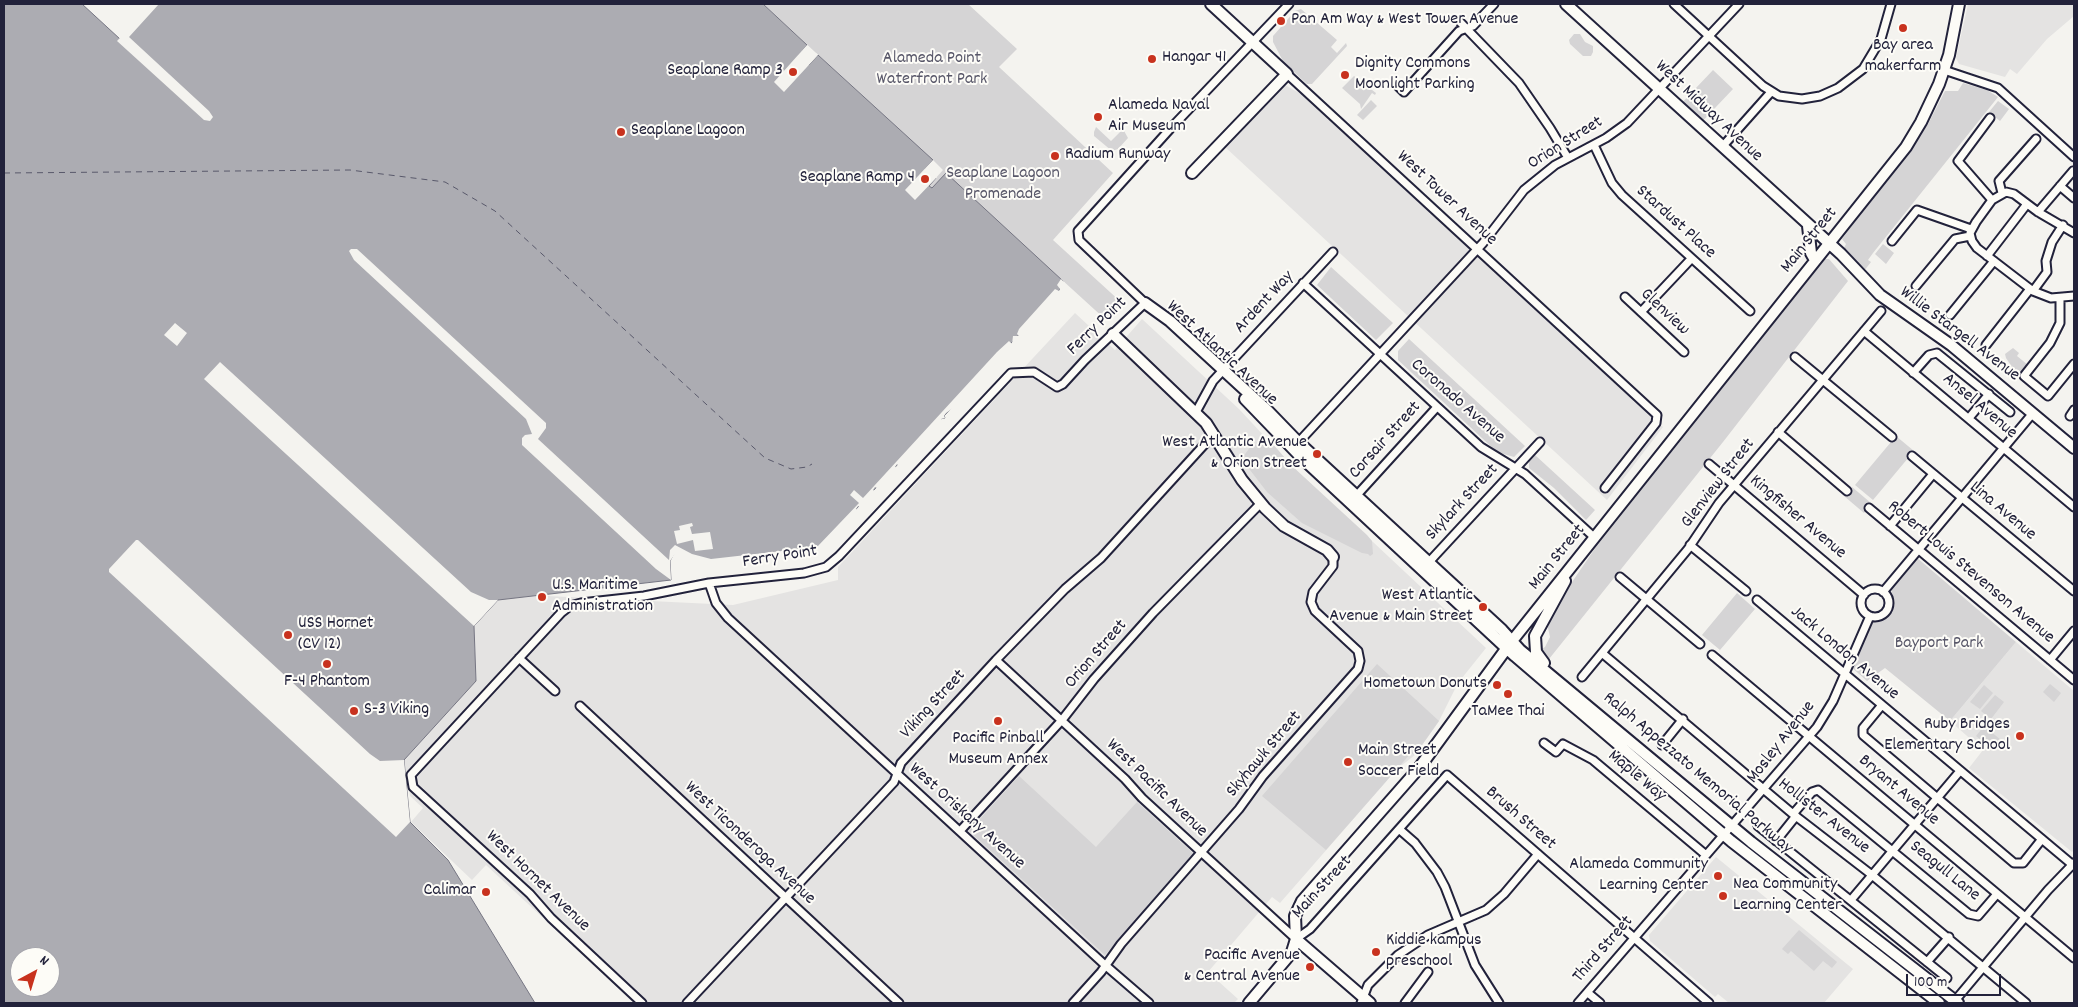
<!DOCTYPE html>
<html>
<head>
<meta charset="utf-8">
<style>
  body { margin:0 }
  #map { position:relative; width:2078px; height:1007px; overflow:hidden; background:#f4f3ef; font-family:Dekko,sans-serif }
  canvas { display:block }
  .frame { position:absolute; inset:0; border:5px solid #22223b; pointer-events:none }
  .north { position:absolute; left:10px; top:947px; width:50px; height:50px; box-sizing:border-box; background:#fdfcf7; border:1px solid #a5a5ac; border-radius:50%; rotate:39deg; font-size:14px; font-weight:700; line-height:20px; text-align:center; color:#22223b }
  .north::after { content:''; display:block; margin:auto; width:18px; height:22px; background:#c8321e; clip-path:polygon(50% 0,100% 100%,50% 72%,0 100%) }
  .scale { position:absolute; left:1906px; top:974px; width:95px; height:22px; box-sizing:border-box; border:2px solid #22223b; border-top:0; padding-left:6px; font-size:15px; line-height:18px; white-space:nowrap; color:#22223b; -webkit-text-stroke:4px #fdfcf7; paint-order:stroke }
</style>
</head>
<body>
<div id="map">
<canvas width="2078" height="1007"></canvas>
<div class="frame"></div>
<div class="north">N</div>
<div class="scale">100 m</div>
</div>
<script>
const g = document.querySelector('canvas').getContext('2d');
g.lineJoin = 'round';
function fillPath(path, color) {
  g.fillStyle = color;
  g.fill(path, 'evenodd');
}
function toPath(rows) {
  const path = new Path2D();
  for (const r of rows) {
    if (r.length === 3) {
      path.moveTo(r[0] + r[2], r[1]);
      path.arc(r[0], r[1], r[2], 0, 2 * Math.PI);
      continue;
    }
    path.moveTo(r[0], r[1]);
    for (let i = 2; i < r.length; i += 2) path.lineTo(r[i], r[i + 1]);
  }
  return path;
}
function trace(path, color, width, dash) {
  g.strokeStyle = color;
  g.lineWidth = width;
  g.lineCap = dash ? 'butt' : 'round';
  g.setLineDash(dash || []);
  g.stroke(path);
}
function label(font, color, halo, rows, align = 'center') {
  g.font = font + ' Dekko,sans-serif';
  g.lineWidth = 4;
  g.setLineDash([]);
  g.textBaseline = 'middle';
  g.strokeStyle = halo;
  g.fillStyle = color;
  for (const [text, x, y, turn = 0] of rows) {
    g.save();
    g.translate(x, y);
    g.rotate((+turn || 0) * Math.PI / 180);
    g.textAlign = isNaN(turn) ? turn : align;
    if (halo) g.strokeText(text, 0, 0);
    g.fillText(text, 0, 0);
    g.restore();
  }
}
fillPath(toPath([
  [1968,4,2074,4,2074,16,2047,39,2017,74,2010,69,2005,77,1959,64,1956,58],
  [1285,85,1301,94,1663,427,1607,500,1225,147,1279,87],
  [1075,313,1115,350,1142,319,1239,409,1292,466,1486,648,1458,683,1439,721,1415,755,1397,769,1280,903,1272,897,1208,972,1238,999,1234,1003,635,1003,486,865,472,880,411,822,423,808,410,796,404,760,476,681,474,626,498,600,527,595,733,605,838,580,838,567],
  [2016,642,2074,691,2074,850,2072,852,1969,768,1983,750,1950,721],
  [1716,857,1853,969,1824,1003,1729,1003,1718,994,1715,997,1650,941,1649,935]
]), '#e4e3e2');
fillPath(toPath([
  [763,4,968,4,1017,49,999,67,1113,173,1053,240,1122,303,1106,320,1061,279,926,189,943,170,933,160,914,180,905,135],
  [1301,9,1337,40,1331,47,1337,53,1346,43,1347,46,1312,84,1307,84,1284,63,1273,42,1273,36,1295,11],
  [1574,34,1580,34,1585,42,1593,46,1593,52,1591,56,1583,56,1570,44,1569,40],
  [1713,70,1733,89,1698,126,1678,107],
  [1354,76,1376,93,1375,95,1372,93,1361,109,1360,104,1342,88],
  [1963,83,1987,90,1998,97,1873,253,1868,260,1871,262,1864,271,1843,250,1846,244,1842,239,1928,124,1945,91,1958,91],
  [1371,100,1377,106,1363,120,1357,115],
  [1998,101,2009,109,2000,121,1989,112],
  [1096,127,1111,141,1123,129,1128,138,1118,149,1112,151,1094,136,1094,132],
  [1883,244,1894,253,1886,264,1875,254],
  [1825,259,1829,259,1848,281,1723,442,1549,659,1540,650,1545,647,1550,637,1548,628,1544,623,1596,547],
  [1331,267,1393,323,1376,340,1317,285],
  [1409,339,1525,446,1514,457,1497,452,1398,360,1398,351],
  [2013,348,2019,353,2017,356,2028,365,2019,376,2008,366,2010,364,2006,358,2005,354],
  [1896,436,1914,451,1873,500,1855,485],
  [1272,443,1292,466,1367,535,1372,541,1373,554,1370,556,1368,554,1362,553,1302,523,1267,492,1250,470,1246,458,1243,457,1251,446],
  [1535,455,1595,510,1586,520,1554,488,1529,468,1529,461],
  [1852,487,1871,503,1864,513,1844,496],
  [1916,557,2016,642,1950,721,1885,668,1867,681,1851,667,1870,623,1884,619,1892,611,1893,601,1891,587],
  [1737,593,1755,609,1720,650,1702,635],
  [1377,664,1439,721,1415,755,1411,753,1326,850,1262,796],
  [2050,684,2061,693,2054,702,2043,692],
  [1984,685,1993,693,1980,709,1970,702],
  [1995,695,2004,702,1991,719,1981,711],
  [1984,726,2001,740,1993,749,1976,736],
  [1019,776,1096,847,1137,802,1195,855,1105,955,969,831],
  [1799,930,1837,962,1832,968,1823,961,1814,971,1791,951,1788,954,1782,949]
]), '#d5d4d5');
const water = toPath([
  [4,4,82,4,120,39,155,4,763,4,807,45,798,56,809,65,818,55,933,160,925,169,936,178,929,186,932,188,946,173,1063,281,1059,291,944,416,945,418,940,419,818,550,702,563,676,550,670,561,671,580,498,600,474,626,476,681,404,760,410,822,448,860,535,1003,4,1003,4,4],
  [20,957,50,957,50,987,20,987,20,957]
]);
fillPath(water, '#acacb2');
trace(water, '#757582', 1);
fillPath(toPath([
  [152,4,159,4,129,37,209,111,213,117,210,121,204,120,117,41],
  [807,45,809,47,801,55,808,62,816,53,818,55,784,92,774,82],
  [933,160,934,162,928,169,937,177,915,200,905,190],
  [351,249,357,249,546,423,546,428,538,439,669,560,670,550,675,545,692,554,711,559,817,547,859,503,850,495,854,490,863,498,997,352,1009,341,1012,344,1013,336,1019,336,1017,334,1019,329,1055,289,1059,291,1060,289,1057,285,1061,279,1065,283,1061,293,1021,337,956,406,946,413,944,416,945,418,941,419,942,421,899,467,897,464,895,467,898,468,880,485,879,489,875,487,873,490,875,491,865,504,861,508,858,506,856,509,858,511,820,551,703,565,686,562,675,554,670,561,671,580,656,569,522,445,522,438,525,435,532,434,526,419,354,260,349,251],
  [175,323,187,333,177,346,164,335],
  [220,362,471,592,489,600,498,600,474,626,204,379],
  [692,523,693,526,690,527,692,534,710,532,713,549,695,551,693,540,677,544,674,531,680,530,679,526],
  [136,540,138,540,370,754,380,761,404,760,410,822,396,837,109,572,109,569]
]), '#f4f3ef');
trace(toPath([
  [4,173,350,170,445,182,495,211,765,458,791,469,807,467,812,464]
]), '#59596b', 1, [6, 5]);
const street = toPath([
  [1674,4,1763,86,1779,96,1802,99,1820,96,1838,88,1863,69,1881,39,1891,4],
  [1461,23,1519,83,1550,128,1568,158],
  [1944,70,1998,88,2074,157],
  [1287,74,1657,415,1656,423,1605,488],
  [1397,85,1404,92,1459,31,1473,26,1494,4],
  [1990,118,1958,161,1992,200],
  [1594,145,1612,183,1622,195,1750,311],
  [1722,147,1771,92],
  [2060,186,2074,198],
  [2002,193,1999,181,2036,139],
  [2038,212,2073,171],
  [2074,233,2038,212,2014,194,2006,192,1992,200,1976,222,1970,233,1972,241,1977,248,2033,291,2051,298,2074,296],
  [1892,241,1917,210,1971,229],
  [1987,256,2027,204],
  [1303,283,1481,447,1525,474,1595,538],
  [1916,286,1955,239,1970,236],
  [2033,291,2047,272,2046,261,2052,242,2063,225],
  [1625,297,1684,352],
  [2060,299,2060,323,2050,343,2024,376,2048,396,2074,364],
  [1641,312,1691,259],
  [1950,315,1994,261],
  [1864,331,2074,507],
  [1986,345,2030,289],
  [1795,357,1892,437],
  [1913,373,1929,355,1937,353,2010,412],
  [1196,412,1213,381,1333,252],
  [2070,416,2074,410],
  [1969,418,1989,394],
  [1778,432,1847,491],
  [1296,445,1483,243,1524,190,1555,165,1606,138,1627,123,1739,4],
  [1912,456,2074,591],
  [1709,464,1864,595],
  [1357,495,1437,407],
  [1869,508,2074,680],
  [1890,526,1933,474],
  [1690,545,1746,591],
  [1429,562,1540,442],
  [1620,577,1700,644],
  [709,583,716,603,728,618,1105,965,1149,1003],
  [1875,603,14],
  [1883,592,2033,413],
  [1757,600,2074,866],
  [1602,653,1793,814,1872,875,2026,1003],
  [1712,655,2074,958],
  [519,658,555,691],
  [996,660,1125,779,1142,798,1296,939,1310,929,1447,775,1709,1003],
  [2050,660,2074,631],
  [1582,677,1688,549,1719,503,1881,311],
  [1882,705,1863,728,1863,735,2014,863,2023,863,2042,839],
  [580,706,899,1003],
  [1544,743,1556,752,1563,744,1593,760,1706,855],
  [1662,745,1683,719],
  [1793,814,1812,792,1818,790,1969,914,1978,916,1997,894],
  [1758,826,1947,978],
  [1399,829,1415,843,1437,872,1445,887,1475,965,1499,1003],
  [960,831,1062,720,1094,679,1153,613,1260,504],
  [1776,841,1796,816],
  [1851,900,1960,771],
  [1927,962,1949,937],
  [1588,993,1600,1003],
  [642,1003,551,918,530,894,413,787,411,775,561,613,570,606,581,603,644,596,709,583,804,573,826,567,839,556,1011,373,1034,372,1057,387,1063,384,1085,360,1145,303,1079,240,1078,231,1170,129,1289,4],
  [687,1003,894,782,901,763,996,660,1065,589,1101,558,1214,434],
  [1073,1003,1101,972,1121,944,1239,809,1263,776,1358,669,1360,661,1358,651,1315,611,1311,602,1313,592,1333,566,1333,557],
  [1361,1003,1368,985,1398,955,1428,935,1486,910,1504,894,1538,854],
  [1405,1003,1428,972],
  [1578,1003,1817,727,1833,701,1870,616],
  [1953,1003,2048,890,2074,863]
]);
const secondary = toPath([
  [1566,4,1841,254,1880,295,1951,345,2074,448],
  [1192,173,1287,74,1211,4],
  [1808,226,1811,253,1815,260],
  [1145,303,1170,321,1268,411,1298,442,1502,630,1520,650,1751,842,1958,1003],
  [1113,334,1206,423,1242,480,1265,508,1284,526,1327,550,1333,557],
  [1245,399,1300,456,1515,656,1731,841,1939,1003],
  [1544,663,1536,652,1535,636,1565,581],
  [1296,939,1370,1003],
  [1249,1003,1292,952,1296,939,1295,916,1302,901,1419,768,1512,641,1906,147,1921,122,1939,84,1949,55,1959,4]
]);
trace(street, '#22223b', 11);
trace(secondary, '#22223b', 14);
trace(street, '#fdfcf7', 7);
trace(secondary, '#fdfcf7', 10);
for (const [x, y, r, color] of [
  [1281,21,5,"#c8321e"],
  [1903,28,5,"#c8321e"],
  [1152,59,5,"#c8321e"],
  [793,72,5,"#c8321e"],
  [1345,75,5,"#c8321e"],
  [1098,117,5,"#c8321e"],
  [621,132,5,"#c8321e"],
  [1055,156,5,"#c8321e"],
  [925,179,5,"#c8321e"],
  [1317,454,5,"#c8321e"],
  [542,597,5,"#c8321e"],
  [1483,607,5,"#c8321e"],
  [288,635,5,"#c8321e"],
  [327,664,5,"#c8321e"],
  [1497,685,5,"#c8321e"],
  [1508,694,5,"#c8321e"],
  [354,711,5,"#c8321e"],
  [998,721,5,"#c8321e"],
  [2020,736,5,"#c8321e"],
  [1348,762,5,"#c8321e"],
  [1718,876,5,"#c8321e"],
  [486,892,5,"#c8321e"],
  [1723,896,5,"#c8321e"],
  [1376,952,5,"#c8321e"],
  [1310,967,5,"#c8321e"]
]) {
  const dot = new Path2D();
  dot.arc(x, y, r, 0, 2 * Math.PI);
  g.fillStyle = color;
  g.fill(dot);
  trace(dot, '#fdfcf7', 2);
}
label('18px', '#22223b', '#fdfcf7', [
  ["Pan Am Way & West Tower Avenue",1291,21],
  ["Bay area",1903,47,"center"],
  ["makerfarm",1903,68,"center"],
  ["Hangar 41",1162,59],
  ["Dignity Commons",1355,65],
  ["Moonlight Parking",1355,86],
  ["Seaplane Ramp 3",783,72,"right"],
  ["Alameda Naval",1108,107],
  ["Air Museum",1108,128],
  ["Seaplane Lagoon",631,132],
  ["Radium Runway",1065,156],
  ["Seaplane Ramp 4",915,179,"right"],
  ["West Atlantic Avenue",1307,444,"right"],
  ["& Orion Street",1307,465,"right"],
  ["U.S. Maritime",552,587],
  ["Administration",552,608],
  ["West Atlantic",1473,597,"right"],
  ["Avenue & Main Street",1473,618,"right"],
  ["USS Hornet",298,625],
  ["(CV 12)",298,646],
  ["F-4 Phantom",327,683,"center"],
  ["Hometown Donuts",1487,685,"right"],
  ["S-3 Viking",364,711],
  ["TaMee Thai",1508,713,"center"],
  ["Ruby Bridges",2010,726,"right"],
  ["Elementary School",2010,747,"right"],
  ["Pacific Pinball",998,740,"center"],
  ["Museum Annex",998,761,"center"],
  ["Main Street",1358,752],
  ["Soccer Field",1358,773],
  ["Alameda Community",1708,866,"right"],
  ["Learning Center",1708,887,"right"],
  ["Nea Community",1733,886],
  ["Learning Center",1733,907],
  ["Calimar",476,892,"right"],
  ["Kiddie kampus",1386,942],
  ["preschool",1386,963],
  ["Pacific Avenue",1300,957,"right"],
  ["& Central Avenue",1300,978,"right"]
], 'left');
label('18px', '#585769', '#fdfcf7', [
  ["Alameda Point",932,60],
  ["Waterfront Park",932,81],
  ["Seaplane Lagoon",1003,175],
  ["Promenade",1003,196],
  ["Bayport Park",1939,645]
]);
label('18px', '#22223b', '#fdfcf7', [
  ["West Midway Avenue",1708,112,43],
  ["Orion Street",1566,144,-32],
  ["West Tower Avenue",1446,199,43],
  ["Stardust Place",1675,223,42],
  ["Main Street",1810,241,-51],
  ["Ardent Way",1265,303,-47],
  ["Glenview",1664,313,43],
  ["Ferry Point",1098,327,-44],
  ["Willie Stargell Avenue",1959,335,37],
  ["West Atlantic Avenue",1221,354,43],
  ["Coronado Avenue",1457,402,41],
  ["Ansel Avenue",1979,407,40],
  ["Corsair Street",1386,441,-48],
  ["Glenview Street",1719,484,-52],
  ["Skylark Street",1463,503,-47],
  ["Lina Avenue",2002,512,40],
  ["Kingfisher Avenue",1797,518,40],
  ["Ferry Point",780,558,-9],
  ["Main Street",1558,558,-51],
  ["Robert Louis Stevenson Avenue",1970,573,40],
  ["Jack London Avenue",1844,654,40],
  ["Orion Street",1097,655,-49],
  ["Viking Street",934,705,-47],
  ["Mosley Avenue",1782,743,-52],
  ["Skyhawk Street",1265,755,-50],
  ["Ralph Appezzato Memorial Parkway",1697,774,40],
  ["Maple Way",1636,777,40],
  ["West Pacific Avenue",1156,789,44],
  ["Bryant Avenue",1898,791,40],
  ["West Oriskany Avenue",966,817,42],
  ["Hollister Avenue",1823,817,38],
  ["Brush Street",1520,819,41],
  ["West Ticonderoga Avenue",749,844,43],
  ["Seagull Lane",1944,872,39],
  ["West Hornet Avenue",537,882,44],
  ["Main Street",1323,888,-47],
  ["Third Street",1604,950,-49]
]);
</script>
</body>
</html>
